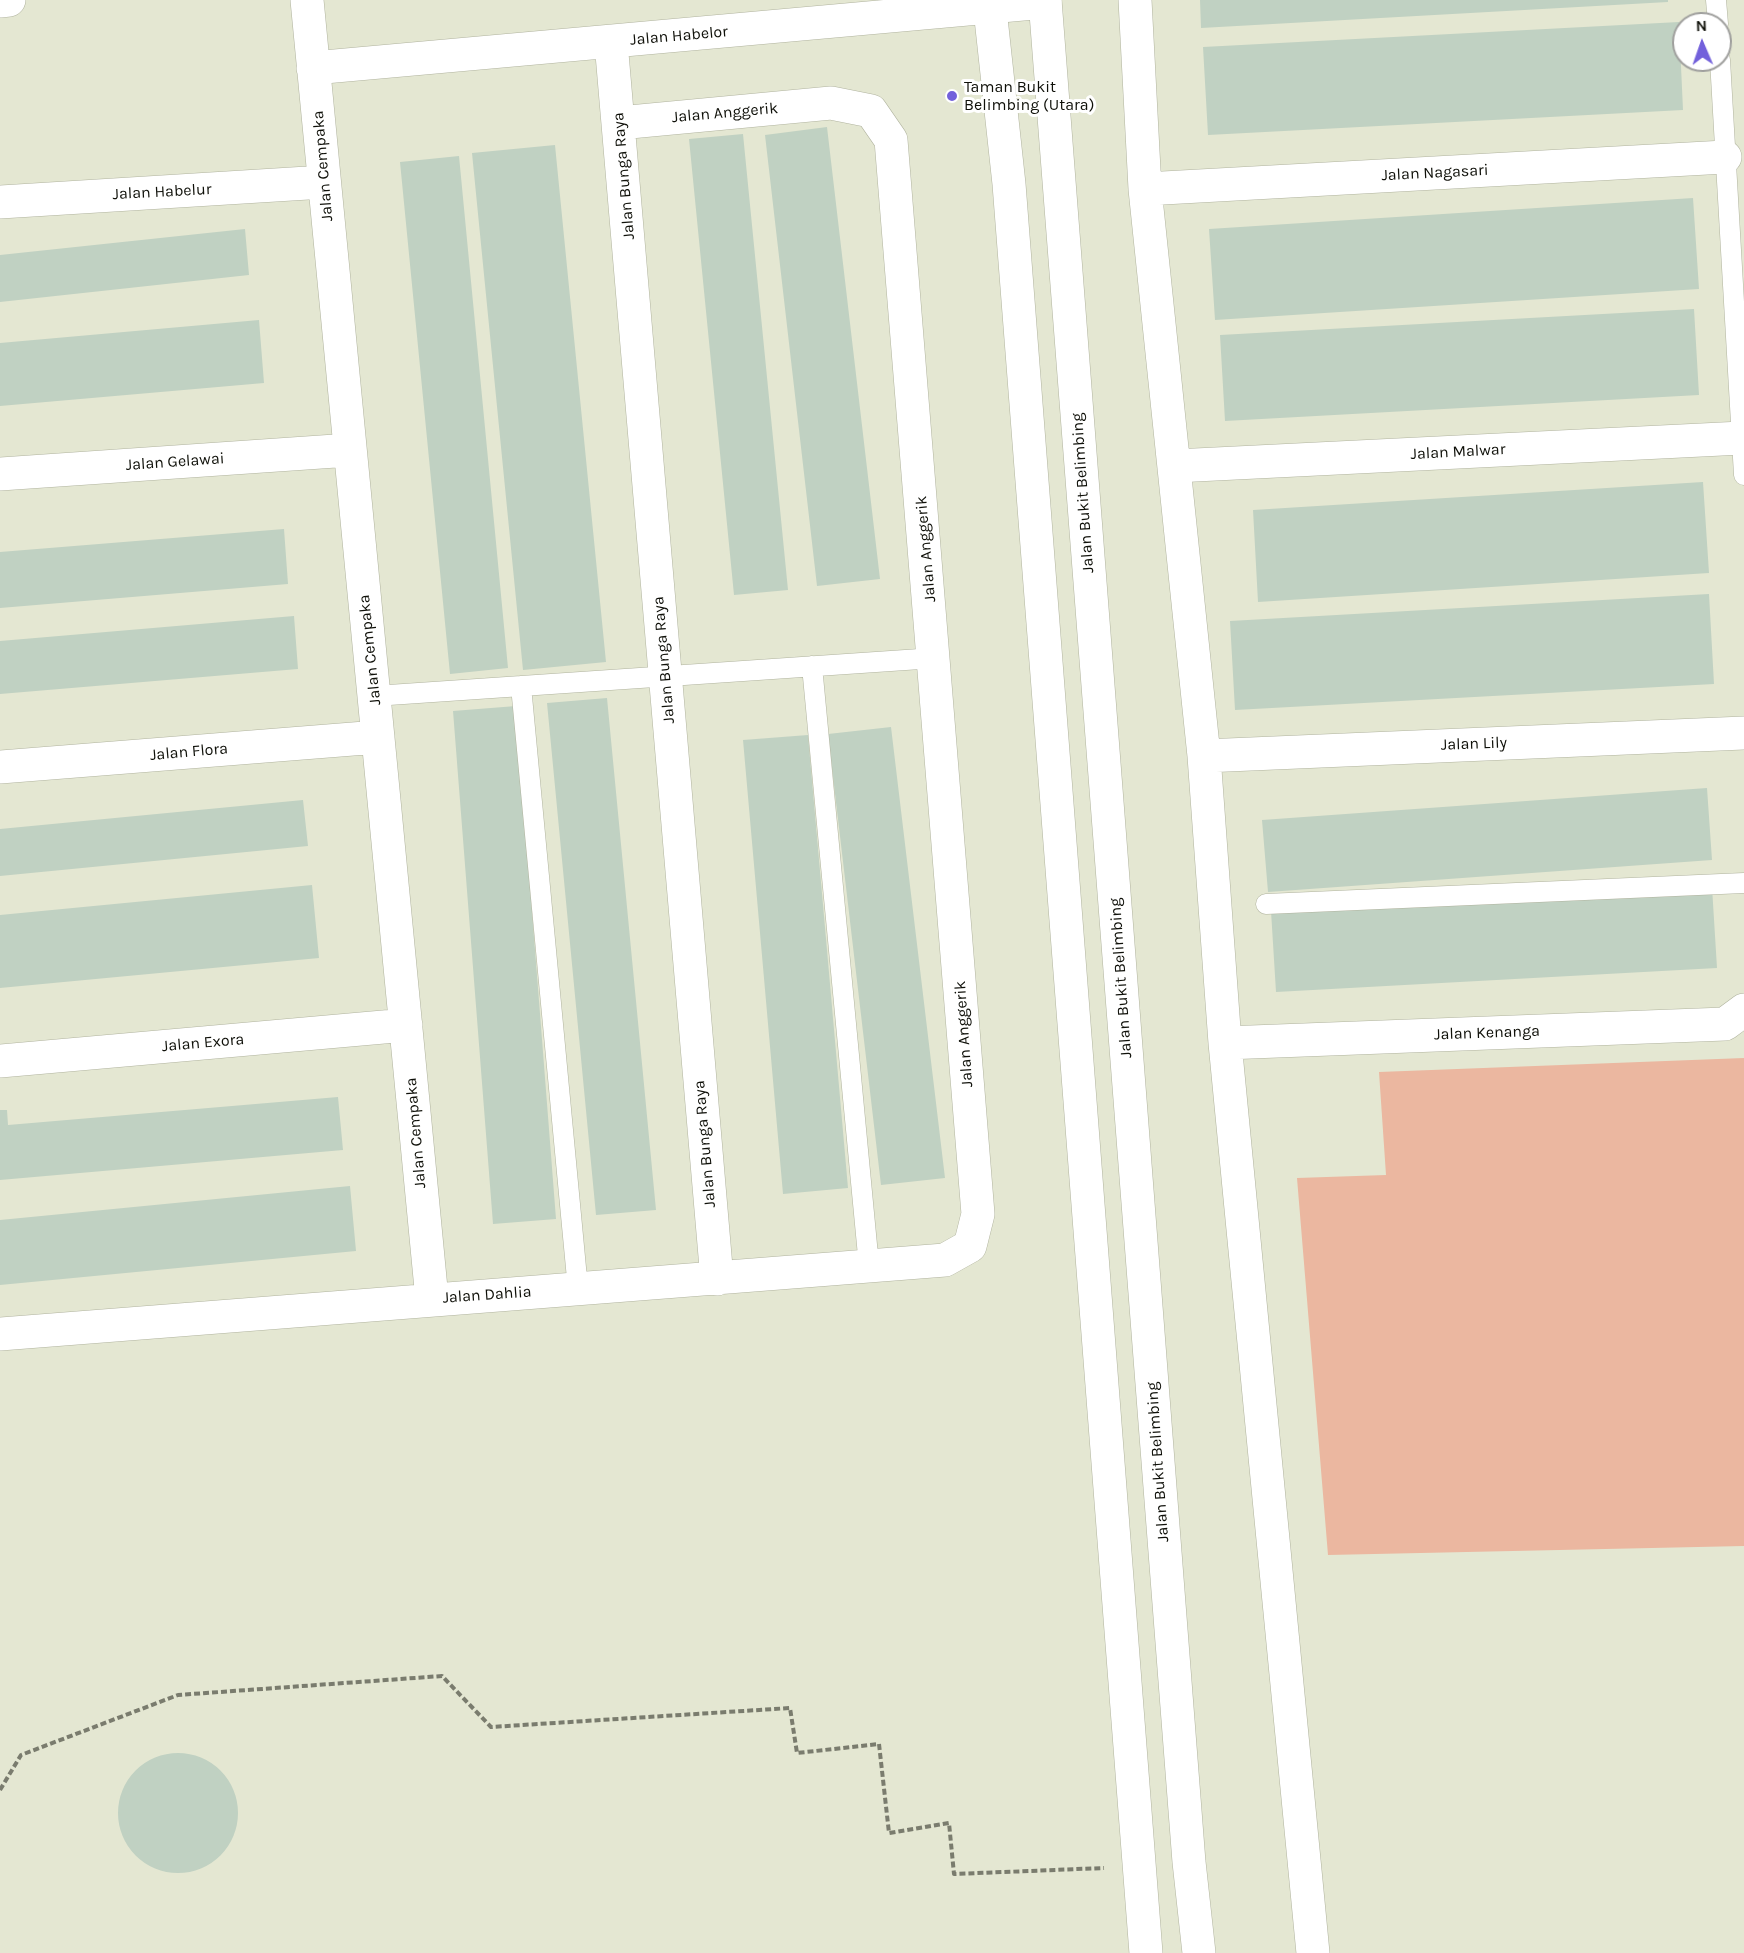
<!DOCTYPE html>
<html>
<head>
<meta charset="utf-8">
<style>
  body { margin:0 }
  #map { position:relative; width:1744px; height:1953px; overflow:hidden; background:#e4e7d2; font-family:Karla,sans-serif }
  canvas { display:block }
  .north { position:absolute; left:1672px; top:12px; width:60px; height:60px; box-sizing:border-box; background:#fff; border:2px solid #9f9f9d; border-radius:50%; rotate:358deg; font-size:16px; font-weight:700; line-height:24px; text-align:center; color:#0f1009 }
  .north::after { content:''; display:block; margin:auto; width:21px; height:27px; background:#7260db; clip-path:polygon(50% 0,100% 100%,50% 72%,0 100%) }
</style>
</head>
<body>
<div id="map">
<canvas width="1744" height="1953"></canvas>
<div class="north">N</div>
</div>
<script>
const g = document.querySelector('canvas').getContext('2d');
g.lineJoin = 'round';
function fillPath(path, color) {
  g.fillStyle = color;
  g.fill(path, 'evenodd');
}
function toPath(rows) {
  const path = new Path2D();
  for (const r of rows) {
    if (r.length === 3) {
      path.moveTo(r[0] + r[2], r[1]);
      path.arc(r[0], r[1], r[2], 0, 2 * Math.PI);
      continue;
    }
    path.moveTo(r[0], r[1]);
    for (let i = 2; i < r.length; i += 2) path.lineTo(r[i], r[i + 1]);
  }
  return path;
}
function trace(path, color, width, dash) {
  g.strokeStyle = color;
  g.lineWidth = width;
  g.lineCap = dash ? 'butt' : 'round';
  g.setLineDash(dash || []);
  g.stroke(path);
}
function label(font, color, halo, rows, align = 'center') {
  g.font = font + ' Karla,sans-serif';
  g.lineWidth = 6;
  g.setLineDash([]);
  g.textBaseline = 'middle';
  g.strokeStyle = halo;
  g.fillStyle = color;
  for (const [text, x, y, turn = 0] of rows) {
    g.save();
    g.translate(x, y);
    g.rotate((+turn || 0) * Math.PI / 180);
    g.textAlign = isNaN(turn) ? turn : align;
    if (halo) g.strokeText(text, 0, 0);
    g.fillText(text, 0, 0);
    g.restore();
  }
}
fillPath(toPath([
  [1744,1058,1744,1546,1328,1555,1297,1178,1386,1175,1379,1072]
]), '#ebb7a0');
fillPath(toPath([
  [1200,0,1668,0,1668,2,1201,28],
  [1679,22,1683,110,1208,135,1203,47],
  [827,127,880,579,817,586,765,135],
  [743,134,788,590,734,595,689,139],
  [555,145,606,662,523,670,472,153],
  [459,156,508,668,450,674,400,162],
  [1693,198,1699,289,1215,320,1209,229],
  [245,229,249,275,0,302,0,255],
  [1694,309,1699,395,1225,421,1220,335],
  [259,320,264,383,0,406,0,343],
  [1703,482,1709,573,1258,602,1253,510],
  [284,529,288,584,0,608,0,552],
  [1709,594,1714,684,1235,710,1230,621],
  [294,616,298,669,0,694,0,641],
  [607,698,656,1210,596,1215,547,703],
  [516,706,556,1219,493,1224,453,711],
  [891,727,945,1178,881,1185,828,734],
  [808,735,848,1188,783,1194,743,740],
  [1707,788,1712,860,1268,892,1262,820],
  [303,800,308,846,0,876,0,829],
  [312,885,319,958,0,988,0,915],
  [1712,887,1717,968,1276,992,1271,911],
  [338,1097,343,1150,0,1180,0,1110,7,1110,8,1125],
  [350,1186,356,1251,0,1285,0,1220],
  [178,1813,60]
]), '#c0d1c2');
const lane = toPath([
  [1716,0,1718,24],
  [1720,60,1744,475],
  [812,666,869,1266],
  [521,686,578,1289],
  [374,696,935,658],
  [1266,904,1744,883]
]);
const street = toPath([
  [307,0,432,1299],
  [1135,0,1145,189,1204,756,1225,1043,1313,1953],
  [0,1,9,0],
  [611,42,717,1279],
  [313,68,1045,2],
  [1145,189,1725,157],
  [0,202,324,182],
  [1175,466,1742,438],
  [0,474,350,450],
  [1204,756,1744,733],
  [0,767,378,737],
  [1225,1043,1725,1024,1744,1010],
  [0,1061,406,1025],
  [0,1334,945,1260,970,1246,978,1214,891,140,871,111,831,103,619,123]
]);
const secondary = toPath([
  [989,0,1009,184,1146,1953],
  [1045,0,1189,1862,1199,1953]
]);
trace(lane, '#b0b39e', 21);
trace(street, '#b0b39e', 34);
trace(secondary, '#b0b39e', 34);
trace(toPath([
  [0,1790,21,1755,178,1695,442,1676,491,1727,790,1708,797,1753,879,1744,889,1833,949,1823,954,1874,1104,1868]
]), '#7a7c6e', 4, [6, 3]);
trace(lane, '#fff', 20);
trace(street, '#fff', 33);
trace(secondary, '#fff', 33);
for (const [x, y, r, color] of [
  [952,96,6,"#7260db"]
]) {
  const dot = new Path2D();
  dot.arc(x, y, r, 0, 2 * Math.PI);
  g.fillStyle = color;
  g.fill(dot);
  trace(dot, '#fff', 2);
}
label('16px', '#0f1009', '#fff', [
  ["Jalan Habelor",679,36,-5],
  ["Jalan Anggerik",725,113,-5],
  ["Jalan Cempaka",323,166,-95],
  ["Jalan Nagasari",1435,173,-3],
  ["Jalan Bunga Raya",624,176,-95],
  ["Jalan Habelur",162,192,-3],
  ["Jalan Malwar",1458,452,-3],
  ["Jalan Gelawai",175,462,-4],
  ["Jalan Bukit Belimbing",1083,493,-94],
  ["Jalan Anggerik",926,549,-95],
  ["Jalan Cempaka",370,650,-96],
  ["Jalan Bunga Raya",664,660,-95],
  ["Jalan Lily",1474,744,-2],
  ["Jalan Flora",189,752,-5],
  ["Jalan Bukit Belimbing",1121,978,-94],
  ["Jalan Kenanga",1487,1033,-2],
  ["Jalan Anggerik",964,1034,-94],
  ["Jalan Exora",203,1043,-5],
  ["Jalan Cempaka",416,1133,-95],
  ["Jalan Bunga Raya",705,1144,-95],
  ["Jalan Dahlia",487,1295,-4],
  ["Jalan Bukit Belimbing",1158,1462,-94]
]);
label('16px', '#0f1009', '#fff', [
  ["Taman Bukit",964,87],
  ["Belimbing (Utara)",964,105]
], 'left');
</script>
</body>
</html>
